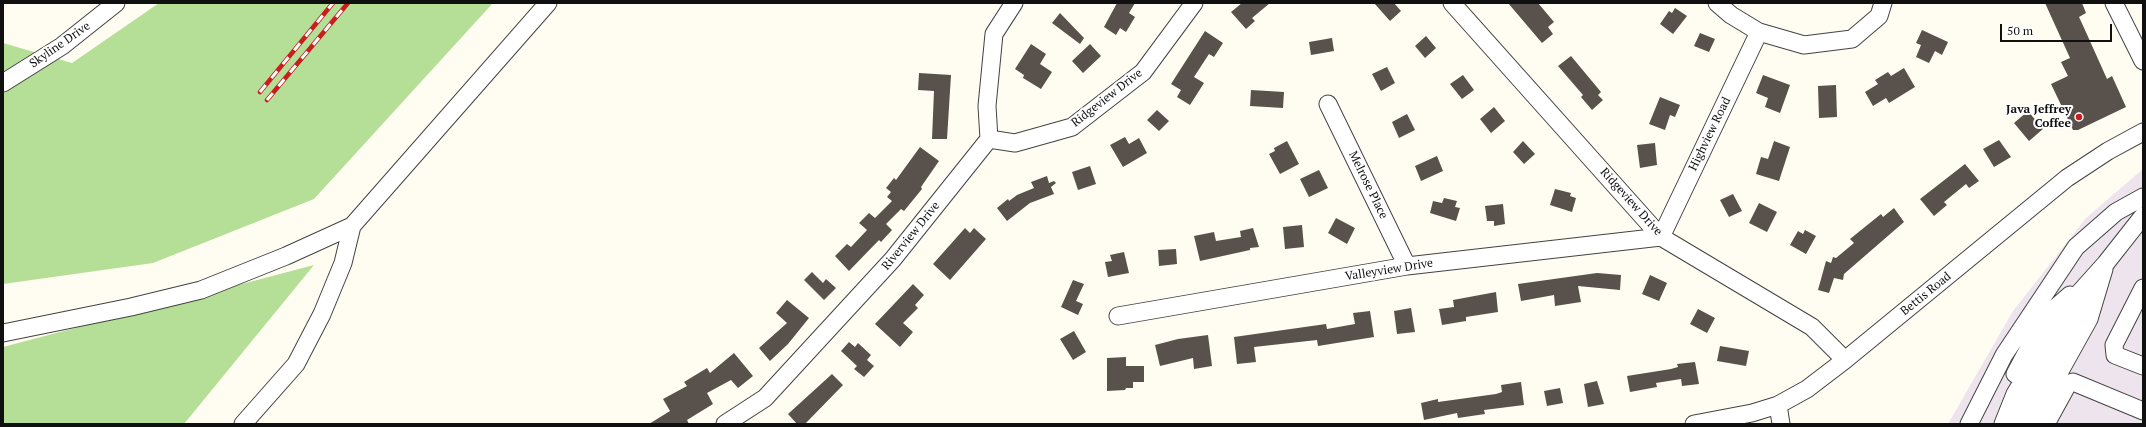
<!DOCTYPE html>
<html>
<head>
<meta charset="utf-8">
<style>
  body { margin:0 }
  #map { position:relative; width:2146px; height:427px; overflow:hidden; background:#fffdf2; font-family:"PT Serif",serif }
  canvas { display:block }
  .frame { position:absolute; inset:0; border:4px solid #101010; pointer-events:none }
  .scale { position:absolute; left:2000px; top:24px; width:112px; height:18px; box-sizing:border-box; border:2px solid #101010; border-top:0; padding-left:5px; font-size:12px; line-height:14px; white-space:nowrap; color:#101010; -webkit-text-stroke:3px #fff; paint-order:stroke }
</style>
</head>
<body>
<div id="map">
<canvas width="2146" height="427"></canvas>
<div class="frame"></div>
<div class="scale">50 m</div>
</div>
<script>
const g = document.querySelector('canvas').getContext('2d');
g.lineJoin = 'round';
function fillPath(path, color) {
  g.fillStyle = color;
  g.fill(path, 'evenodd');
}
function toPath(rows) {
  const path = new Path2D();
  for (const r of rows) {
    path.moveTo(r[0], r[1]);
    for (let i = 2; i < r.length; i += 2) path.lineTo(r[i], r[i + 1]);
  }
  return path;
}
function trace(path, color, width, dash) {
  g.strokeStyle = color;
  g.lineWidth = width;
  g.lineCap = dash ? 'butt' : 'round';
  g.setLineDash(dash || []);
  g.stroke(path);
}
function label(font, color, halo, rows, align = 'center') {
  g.font = font + ' "PT Serif",serif';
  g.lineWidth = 4;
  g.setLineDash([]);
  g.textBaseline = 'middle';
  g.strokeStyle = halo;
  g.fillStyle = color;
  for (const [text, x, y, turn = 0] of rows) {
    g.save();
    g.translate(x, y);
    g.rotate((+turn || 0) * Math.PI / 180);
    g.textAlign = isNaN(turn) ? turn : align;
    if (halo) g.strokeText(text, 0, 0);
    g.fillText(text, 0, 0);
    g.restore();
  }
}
fillPath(toPath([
  [2143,169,2143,424,1948,424,2013,311,2086,218]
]), '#eee4ee');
fillPath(toPath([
  [159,3,493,3,314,199,153,263,3,284,3,43,72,63],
  [314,265,184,424,3,424,3,347]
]), '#b5df97');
fillPath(toPath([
  [1117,3,1135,3,1129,13,1135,17,1126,32,1120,28,1116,35,1104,27],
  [1242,3,1270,3,1252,18,1255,21,1246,29,1231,12],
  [1374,3,1394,3,1401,11,1390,21],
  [1508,3,1538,3,1554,22,1548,27,1553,34,1542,43],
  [2045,3,2082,3,2086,13,2079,17,2085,30,2107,79,2112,76,2126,107,2078,130,2073,130,2051,84,2068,76,2061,62,2070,58],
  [1675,8,1687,16,1673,34,1660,24,1669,11,1672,13],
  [1060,13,1084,38,1080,44,1052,23],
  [1922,30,1948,42,1942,55,1935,51,1929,63,1916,57,1921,45,1916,43],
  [1205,31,1223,43,1214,57,1209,54,1194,77,1204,83,1190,105,1177,97,1181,90,1171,84],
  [1700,33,1715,39,1709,52,1694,46],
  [1426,36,1436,48,1425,58,1415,46],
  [1332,38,1334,51,1311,55,1309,42],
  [1031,44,1046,54,1040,64,1052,72,1041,89,1023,78,1024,75,1015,69],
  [1090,44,1101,56,1083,73,1072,61],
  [1571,56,1601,92,1598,95,1603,100,1592,110,1581,97,1583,95,1558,66],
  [1387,67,1395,83,1381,91,1372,74],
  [1904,68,1915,87,1889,103,1886,98,1873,106,1865,92,1878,84,1875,80,1888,72,1891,76],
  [919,73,951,75,947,139,932,139,934,91,918,90],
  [1463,75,1474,90,1462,99,1450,84],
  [1763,75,1790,85,1780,113,1765,107,1768,98,1756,93],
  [1836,85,1837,117,1819,118,1818,86],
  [1251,90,1284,92,1283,108,1250,106],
  [1660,97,1680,105,1675,117,1670,115,1665,130,1649,124],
  [1494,107,1505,121,1491,133,1480,119],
  [1157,110,1169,121,1159,131,1147,120],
  [2028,111,2043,129,2029,141,2014,123],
  [1407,114,1415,130,1399,138,1392,122],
  [1125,137,1129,144,1139,138,1147,153,1123,167,1110,145],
  [1999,140,2011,157,1994,167,1983,149],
  [1287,141,1299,164,1280,174,1269,154,1275,151,1274,148],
  [1523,141,1535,154,1524,164,1513,152],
  [1774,141,1790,147,1779,181,1756,174,1761,157,1768,159],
  [1655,143,1657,165,1640,168,1637,145],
  [920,147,939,161,921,187,922,189,904,211,901,209,886,224,892,230,881,242,879,240,849,271,835,256,847,244,851,247,867,230,859,223,869,213,875,218,892,201,887,197,891,192,886,188,894,178,896,180],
  [1437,156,1443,171,1421,181,1415,166],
  [1965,164,1979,181,1969,188,1966,184,1944,202,1947,205,1934,216,1920,199],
  [1090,166,1096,184,1078,190,1072,172],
  [1319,170,1328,188,1309,197,1300,179],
  [1047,176,1049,183,1054,181,1056,183,1051,187,1054,194,1030,203,1007,221,997,208,1008,199,1009,201,1017,195,1034,188,1031,182],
  [1555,189,1571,193,1570,196,1576,198,1572,212,1550,205],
  [1733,194,1742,211,1729,217,1720,200],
  [1444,198,1457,201,1455,207,1460,208,1456,221,1430,213,1433,201,1442,203],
  [1759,203,1777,212,1767,232,1749,223],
  [1503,204,1505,224,1494,226,1494,221,1487,221,1485,206],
  [1894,208,1904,222,1844,274,1843,280,1834,278,1829,293,1818,290,1826,261,1831,263,1833,257,1836,258,1854,243,1850,239,1881,214,1883,217],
  [1336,218,1355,228,1347,244,1328,233],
  [1302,225,1304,247,1285,249,1283,227],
  [965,228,970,233,974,228,986,239,950,280,933,264],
  [1253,228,1259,247,1250,248,1250,250,1200,261,1194,236,1214,232,1216,241,1241,237,1240,231],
  [1805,230,1816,236,1806,254,1790,245,1798,231,1803,234],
  [1176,249,1177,264,1159,266,1158,250],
  [1124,252,1129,273,1108,277,1105,262,1112,261,1110,255],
  [812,272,823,283,826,279,836,288,824,300,804,280],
  [1597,273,1621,275,1620,290,1578,286,1581,302,1555,306,1554,295,1521,301,1518,284],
  [1650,275,1667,283,1659,301,1642,294],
  [1073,280,1084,284,1076,301,1083,304,1078,315,1061,307],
  [913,284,924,295,915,305,918,308,903,323,913,332,900,347,875,324],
  [1496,292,1498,312,1466,317,1466,321,1442,325,1439,309,1454,307,1453,300],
  [787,300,809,318,788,344,770,361,759,348,787,323,776,313],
  [1411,308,1415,332,1397,334,1394,311],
  [1698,309,1715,318,1707,333,1690,324],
  [1370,311,1374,337,1318,346,1317,340,1254,347,1256,362,1237,364,1234,337,1326,324,1327,329,1355,324,1353,313],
  [1074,331,1086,352,1073,360,1060,339],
  [1208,335,1212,366,1194,369,1193,358,1160,366,1155,345,1178,339],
  [849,342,855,347,858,343,871,355,867,360,874,366,864,377,854,369,857,366,841,351],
  [1720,346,1749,351,1746,366,1717,361],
  [734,353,753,376,738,388,731,380,707,393,713,404,687,420,689,424,649,424,670,411,663,399,687,386,684,382,707,368,710,373],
  [1126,357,1126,366,1144,366,1144,382,1133,382,1133,388,1126,388,1125,390,1107,391,1107,358],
  [1695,362,1699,384,1682,386,1681,379,1656,383,1657,387,1630,392,1627,376,1671,369,1678,367,1677,364],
  [832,374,843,385,805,424,797,424,788,414],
  [1597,381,1604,404,1588,407,1584,384],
  [1521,382,1524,405,1484,410,1485,414,1458,418,1457,413,1424,420,1421,403,1438,399,1438,402,1496,394,1502,392,1501,385],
  [1560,388,1563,403,1547,406,1544,391]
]), '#59514b');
const minor = toPath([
  [1452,3,1661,237,1812,327,1845,360],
  [1717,3,1731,15,1759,32,1804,45,1852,39,1879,16,1883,3],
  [2114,3,2143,61],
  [3,83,62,46,116,3],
  [1328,104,1407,266],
  [989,139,1015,143,1072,127,1143,72,1194,3],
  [2143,288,2114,345,2115,355,2143,366],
  [1118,316,1407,266,1661,237,1759,32],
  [3,333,131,307,201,290,286,256,352,226,548,3],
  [2015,374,2046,316,2070,295],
  [1778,405,1781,424],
  [243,424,296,364,322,314,343,263,352,226],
  [725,424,765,398,893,259,989,139,987,106,994,34,1014,3],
  [1694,424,1752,413,1778,405,1807,389,1845,360,2067,178,2108,151,2143,132],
  [1969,424,2004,355,2076,247,2116,212,2143,197],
  [2003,424,2015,394,2071,302,2106,263,2143,216],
  [2012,424,2084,303],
  [2026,424,2035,416,2089,319,2104,269],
  [2046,424,2068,384,2073,382,2143,411]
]);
trace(minor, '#434343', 19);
trace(minor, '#fff', 17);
const rail = toPath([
  [260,92,333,3],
  [267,100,348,3]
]);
trace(rail, '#ca1d20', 4.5);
trace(rail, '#fff', 3, [9]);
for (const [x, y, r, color] of [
  [2079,117,4,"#ca1d20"]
]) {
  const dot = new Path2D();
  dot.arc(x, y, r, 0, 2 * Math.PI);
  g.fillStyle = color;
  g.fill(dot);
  trace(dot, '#fff', 1.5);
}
label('12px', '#101010', '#fff', [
  ["Skyline Drive",60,45,-35],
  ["Ridgeview Drive",1107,98,-38],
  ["Highview Road",1710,134,-64],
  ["Melrose Place",1368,185,64],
  ["Ridgeview Drive",1631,202,48],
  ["Riverview Drive",911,236,-51],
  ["Valleyview Drive",1389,270,-9],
  ["Bettis Road",1926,294,-39]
]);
label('bold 12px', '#101010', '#fff', [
  ["Java Jeffrey",2071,110],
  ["Coffee",2071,124]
], 'right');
</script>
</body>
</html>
